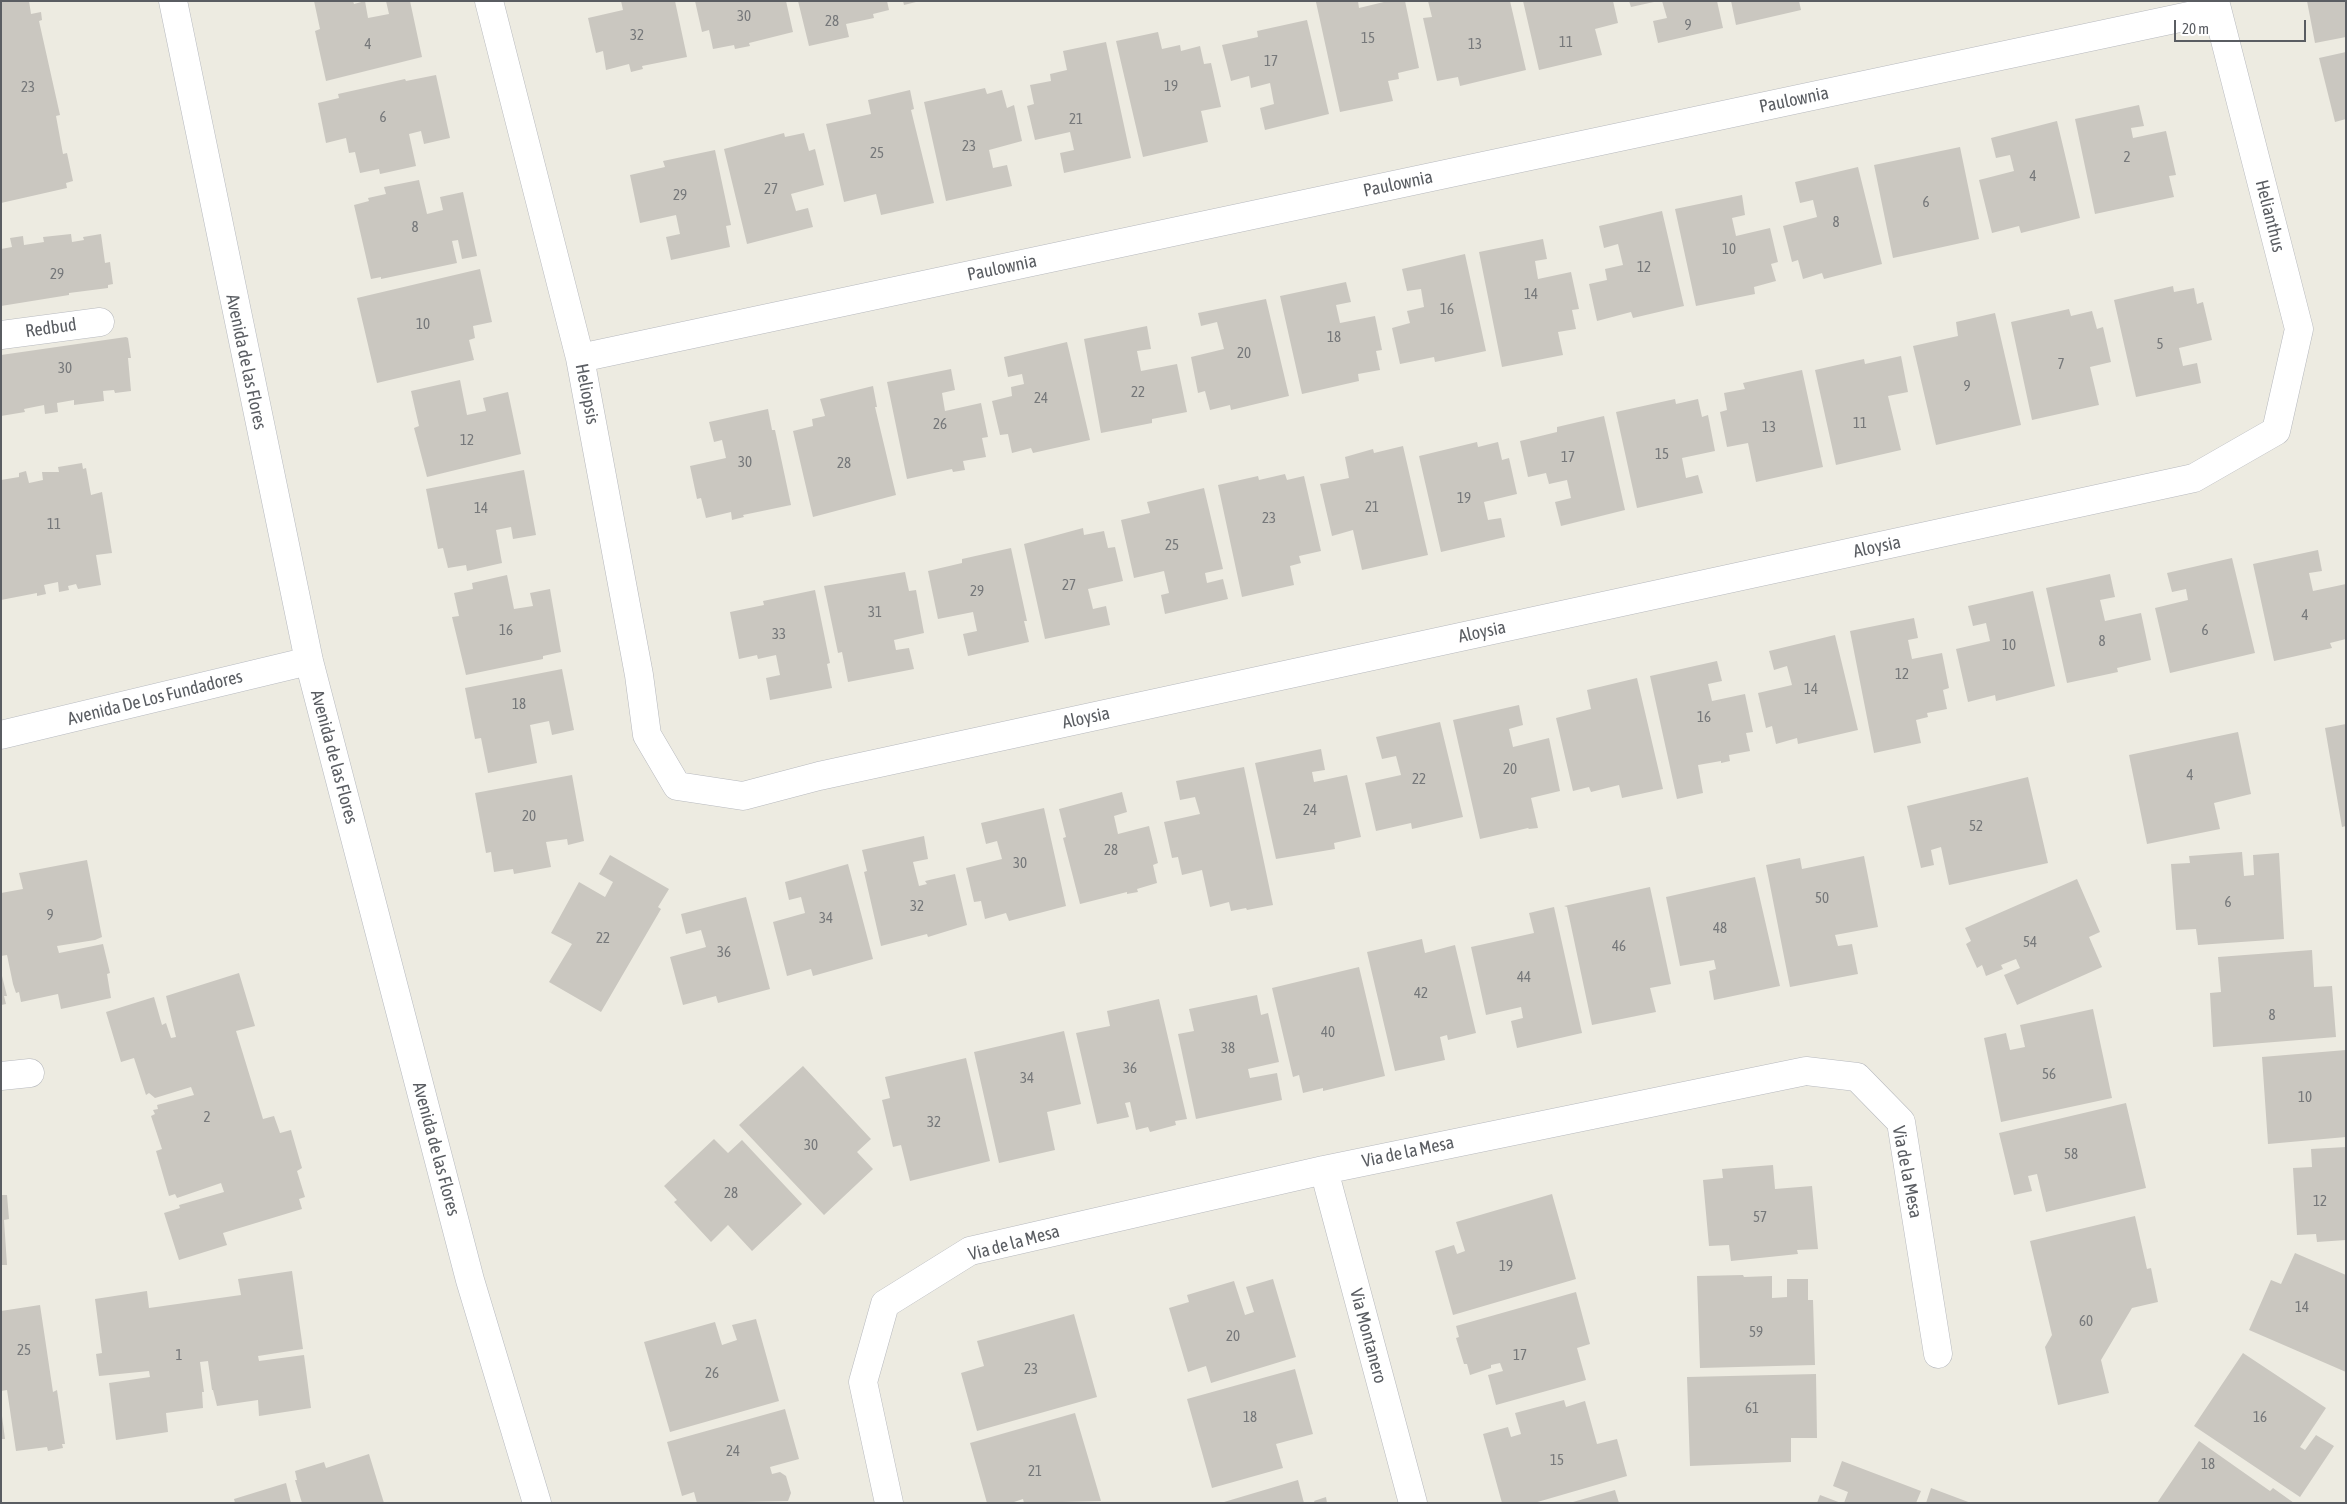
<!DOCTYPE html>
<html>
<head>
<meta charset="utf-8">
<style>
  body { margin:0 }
  #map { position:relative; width:2347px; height:1504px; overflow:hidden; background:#edebe1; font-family:"Asap Condensed",sans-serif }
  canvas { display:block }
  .frame { position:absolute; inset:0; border:2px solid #5a5d62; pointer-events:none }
  .scale { position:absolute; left:2174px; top:20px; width:132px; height:22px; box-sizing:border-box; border:2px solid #5a5d62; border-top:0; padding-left:6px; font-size:15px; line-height:18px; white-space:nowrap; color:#5a5d62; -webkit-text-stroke:4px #fff; paint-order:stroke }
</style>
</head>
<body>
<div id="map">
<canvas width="2347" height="1504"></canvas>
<div class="frame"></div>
<div class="scale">20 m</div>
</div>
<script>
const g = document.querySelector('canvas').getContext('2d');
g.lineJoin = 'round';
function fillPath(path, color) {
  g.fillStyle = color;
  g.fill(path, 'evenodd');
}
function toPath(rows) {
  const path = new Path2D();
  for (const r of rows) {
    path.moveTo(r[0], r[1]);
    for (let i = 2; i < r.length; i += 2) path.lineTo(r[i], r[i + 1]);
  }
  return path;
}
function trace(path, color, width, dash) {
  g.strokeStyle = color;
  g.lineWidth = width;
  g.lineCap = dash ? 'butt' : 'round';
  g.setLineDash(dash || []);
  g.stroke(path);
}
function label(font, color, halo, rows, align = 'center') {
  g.font = font + ' "Asap Condensed",sans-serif';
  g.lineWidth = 4;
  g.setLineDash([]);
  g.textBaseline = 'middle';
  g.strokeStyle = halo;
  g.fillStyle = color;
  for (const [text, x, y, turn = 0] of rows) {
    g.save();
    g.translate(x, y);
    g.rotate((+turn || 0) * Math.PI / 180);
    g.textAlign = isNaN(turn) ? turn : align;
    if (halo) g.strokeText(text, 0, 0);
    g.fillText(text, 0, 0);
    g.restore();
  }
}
fillPath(toPath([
  [1,1,29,1,31,14,41,12,42,20,39,21,60,115,56,116,63,154,67,153,73,181,66,183,67,188,1,203],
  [314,1,353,1,354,4,365,1,368,18,389,14,386,1,410,1,422,57,326,81,315,31,320,29],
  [621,1,675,1,687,57,642,66,643,69,631,72,629,64,606,70,603,51,596,53,588,18,623,10],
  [695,1,786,1,793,32,749,43,750,46,735,49,734,45,713,49,709,30,702,32],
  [798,1,887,1,889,10,873,14,874,18,846,24,849,37,809,46],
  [903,1,916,1,916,2,904,5],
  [1322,1,1358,1,1359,8,1388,1,1405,1,1419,68,1398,73,1399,79,1388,81,1393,101,1340,112,1316,2],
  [1428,1,1510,1,1526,70,1460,86,1458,77,1437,81,1423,18,1432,17],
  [1523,1,1613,1,1618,23,1595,29,1602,55,1539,70],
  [1629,1,1654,1,1654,2,1631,7],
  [1662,1,1717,1,1723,28,1658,43,1653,21,1667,18],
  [1731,1,1799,1,1801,10,1736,25],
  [2307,1,2346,1,2346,37,2315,43],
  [1307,20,1329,114,1265,130,1260,108,1274,104,1270,83,1251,88,1249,76,1231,81,1222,45,1258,37,1257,31],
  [1158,32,1162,49,1180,45,1181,51,1200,46,1204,64,1211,63,1221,107,1201,111,1208,142,1143,157,1116,41],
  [1106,42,1131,158,1064,173,1060,153,1074,150,1070,132,1035,140,1027,106,1034,104,1030,85,1051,81,1050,74,1067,70,1063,51],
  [2346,52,2346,119,2335,122,2319,58],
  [436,75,450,138,424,144,421,131,409,134,416,166,380,174,379,169,360,173,355,152,349,153,346,138,326,143,318,103,339,98,338,94,405,79,406,81],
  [985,88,987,94,1002,90,1007,108,1014,105,1022,141,989,150,993,168,1007,165,1012,186,946,201,924,102],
  [910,90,914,109,911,110,934,203,881,215,876,194,844,202,826,124,871,114,868,100],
  [2139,105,2144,126,2131,128,2133,138,2166,131,2176,175,2169,176,2174,197,2095,214,2075,119],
  [2057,121,2080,218,2021,233,2019,226,1992,233,1979,180,2014,171,2010,155,1996,158,1991,138],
  [784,133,785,137,804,133,809,151,815,149,824,185,791,194,796,211,808,208,813,227,747,244,724,149],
  [1960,147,1979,239,1893,258,1874,165],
  [715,150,731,225,726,226,730,247,671,260,666,237,680,234,676,215,640,223,630,175,665,167,663,161],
  [1858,167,1882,264,1824,279,1822,273,1803,279,1798,260,1792,262,1783,226,1817,217,1813,200,1800,203,1795,182],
  [419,180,427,214,443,210,440,197,463,192,477,256,462,259,458,240,452,241,457,263,381,279,381,277,371,279,354,205,369,201,368,198,386,194,384,187],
  [1742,195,1745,215,1732,218,1736,236,1770,228,1778,262,1771,264,1776,281,1754,287,1755,294,1696,306,1675,209],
  [1662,211,1684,306,1633,318,1631,312,1597,321,1589,284,1607,280,1605,269,1623,265,1618,244,1604,248,1599,226],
  [71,234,72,242,84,240,83,237,101,234,105,263,110,262,113,284,108,285,108,288,69,293,69,295,1,306,1,249,12,247,10,238,23,236,24,245,44,242,43,237],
  [1543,239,1547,259,1535,261,1538,279,1571,272,1579,309,1572,310,1576,329,1558,332,1563,355,1502,367,1479,252],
  [1465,254,1486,351,1435,362,1434,357,1400,364,1392,328,1410,323,1407,311,1424,307,1421,289,1407,291,1402,269],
  [480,269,492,322,473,326,475,338,469,340,474,360,377,383,357,298],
  [1346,282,1351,302,1336,305,1340,323,1375,316,1382,350,1376,351,1380,370,1358,374,1359,381,1302,394,1280,296],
  [2173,286,2174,292,2194,288,2197,304,2203,302,2212,340,2179,348,2183,366,2197,363,2201,383,2136,397,2114,300],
  [1266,299,1289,396,1231,410,1230,405,1210,410,1205,391,1198,393,1191,357,1224,349,1217,322,1201,326,1198,313],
  [2069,309,2071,316,2092,311,2097,329,2103,327,2111,362,2090,367,2099,405,2032,420,2011,322],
  [1995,313,2021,425,1936,445,1913,346,1958,336,1956,322],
  [1147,326,1151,349,1137,351,1141,371,1177,364,1187,412,1152,419,1152,423,1101,433,1084,339],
  [126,337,128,338,131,358,128,358,131,391,115,393,114,390,103,391,104,401,74,405,74,400,57,403,58,412,45,414,44,405,24,409,25,412,1,416,1,355],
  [1067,342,1090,440,1033,453,1031,448,1012,453,1008,434,1000,435,992,401,1012,396,1011,387,1024,384,1022,374,1008,377,1004,357],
  [1901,356,1908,392,1888,396,1901,450,1836,465,1815,370,1864,359,1865,364],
  [951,369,955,390,942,393,945,411,981,403,988,437,982,438,986,457,963,461,965,470,953,472,952,469,907,479,887,382],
  [1802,370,1823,467,1756,482,1748,443,1727,447,1720,412,1727,410,1724,393,1745,389,1743,383],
  [460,380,467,415,486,411,483,398,508,392,521,454,427,477,414,428,419,426,411,391],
  [873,386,877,407,875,407,896,495,813,517,793,431,813,426,812,419,825,416,820,399],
  [1675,399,1676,404,1698,399,1702,417,1708,415,1715,451,1682,458,1686,478,1698,475,1703,493,1637,508,1616,412],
  [768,409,772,430,775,430,791,505,743,515,744,517,732,520,731,512,706,518,701,498,697,499,690,466,726,458,722,440,714,442,709,422],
  [1604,416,1625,510,1561,526,1555,502,1571,498,1567,480,1549,484,1546,473,1528,477,1520,441,1557,432,1557,427],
  [1477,442,1478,447,1498,442,1502,460,1509,458,1517,494,1484,502,1488,520,1501,518,1505,537,1441,552,1419,456],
  [1403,446,1428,555,1362,570,1353,530,1332,536,1320,484,1349,478,1345,457,1373,449,1374,453],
  [82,463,83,469,86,468,91,495,102,492,112,553,96,555,101,585,78,589,76,584,68,586,69,590,59,592,58,582,44,585,46,594,37,596,37,593,1,600,1,480,19,477,19,473,26,471,29,483,43,480,42,472,59,472,58,467],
  [524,470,536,535,513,539,511,527,496,530,502,563,467,571,466,565,448,568,443,548,438,549,426,489],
  [1285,474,1287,480,1304,476,1321,551,1299,556,1301,563,1290,566,1294,585,1242,597,1218,485,1258,476,1259,480],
  [1204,488,1223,569,1205,573,1207,583,1223,579,1228,599,1165,614,1161,595,1169,593,1164,571,1134,578,1121,520,1150,513,1147,502],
  [1083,528,1084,535,1104,531,1108,548,1115,547,1123,581,1088,589,1093,609,1106,606,1110,625,1045,639,1024,544],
  [1011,548,1027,621,1024,621,1029,642,968,656,963,634,977,631,973,612,938,619,928,571,962,563,962,559],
  [2318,550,2322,571,2309,573,2313,591,2346,584,2346,639,2330,643,2332,648,2274,661,2253,564],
  [2232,558,2255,653,2170,673,2155,608,2188,600,2186,589,2172,592,2167,573],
  [905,572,909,591,916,590,924,633,894,640,896,650,909,648,914,669,848,682,842,652,838,653,824,586],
  [2110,574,2115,597,2100,600,2105,621,2141,613,2151,660,2117,668,2118,672,2067,683,2046,588],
  [507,575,514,609,533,606,530,593,550,589,561,652,543,656,543,659,466,675,452,617,459,616,454,593,473,589,472,583],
  [815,590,830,663,827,664,832,688,770,700,766,678,780,675,776,655,758,659,757,655,739,659,730,612,764,605,763,601],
  [2033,591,2055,686,1996,701,1995,695,1968,702,1956,649,1990,641,1986,623,1973,626,1968,606],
  [1914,618,1918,638,1908,640,1912,659,1942,653,1949,688,1943,690,1947,709,1927,713,1928,717,1916,720,1921,743,1874,753,1850,631],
  [1835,635,1858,730,1798,744,1797,738,1776,744,1772,726,1766,728,1758,693,1792,685,1787,666,1774,670,1769,651],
  [1717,661,1722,681,1708,684,1712,701,1745,694,1753,732,1746,733,1750,751,1729,755,1730,761,1721,763,1721,761,1698,765,1703,793,1677,799,1650,676],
  [562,669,574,730,552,735,549,721,530,725,537,763,488,773,481,738,475,739,465,688],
  [1637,678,1663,789,1622,798,1619,785,1591,792,1589,787,1573,791,1556,718,1591,709,1587,690],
  [1519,705,1523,725,1509,729,1513,747,1549,738,1560,791,1531,798,1538,828,1529,829,1528,828,1480,839,1453,720],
  [1440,722,1463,817,1412,829,1411,823,1376,831,1365,783,1401,775,1396,756,1382,759,1376,737],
  [2346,724,2346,826,2342,827,2325,728],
  [2238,732,2251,794,2214,803,2220,829,2147,844,2129,755],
  [1321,749,1325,770,1312,772,1314,782,1347,775,1361,837,1334,843,1335,849,1276,859,1255,763],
  [1244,767,1273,905,1247,910,1246,908,1231,911,1229,902,1210,907,1202,870,1182,875,1178,857,1172,858,1164,822,1200,814,1195,797,1180,800,1176,781],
  [572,775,584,841,568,845,567,839,546,842,551,867,514,874,513,869,494,872,491,852,486,853,475,793],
  [2028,777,2048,863,1949,885,1941,847,1931,850,1934,865,1921,868,1907,806],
  [1122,792,1127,812,1114,816,1118,834,1149,826,1158,863,1153,865,1157,883,1137,889,1138,892,1127,894,1127,892,1080,904,1063,838,1066,837,1059,809],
  [1044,808,1066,906,1009,921,1006,913,985,919,981,901,974,902,966,868,1002,859,997,841,986,844,981,823],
  [924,836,928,859,913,862,919,886,927,884,925,881,955,874,967,925,928,937,927,934,881,946,864,872,867,871,862,850],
  [2242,852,2244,876,2254,875,2253,855,2279,853,2284,939,2198,945,2196,929,2176,930,2171,864,2190,863,2189,856],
  [610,855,669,889,658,907,661,909,601,1012,549,982,572,944,551,933,579,882,605,897,613,882,599,874],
  [1864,856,1878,927,1835,935,1838,946,1852,944,1858,974,1790,987,1766,865,1800,858,1802,869],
  [87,860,102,937,95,940,57,946,59,953,103,944,110,973,107,974,111,998,61,1009,58,994,21,1002,19,992,16,993,13,984,7,955,1,956,1,893,23,889,19,873],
  [848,864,873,959,813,976,811,969,787,976,773,922,805,913,801,897,789,900,785,882],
  [1755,877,1780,986,1714,1000,1709,971,1716,969,1714,960,1680,966,1666,897],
  [2077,879,2100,932,2089,937,2102,967,2017,1005,2004,975,2020,968,2016,959,2001,965,2003,969,1986,976,1982,965,1977,968,1966,944,1971,941,1965,928],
  [1650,887,1671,984,1650,988,1656,1012,1592,1025,1567,907,1564,906],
  [746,897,770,989,718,1003,716,996,683,1005,670,957,706,947,701,930,686,934,681,914],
  [1554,907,1582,1033,1517,1048,1511,1021,1523,1018,1521,1007,1486,1015,1471,947,1534,933,1529,913],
  [1422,939,1425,953,1455,945,1476,1033,1448,1040,1447,1035,1440,1037,1445,1060,1395,1071,1367,952],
  [2312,950,2314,987,2332,986,2336,1037,2213,1047,2210,993,2221,992,2218,957],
  [1359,967,1385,1076,1323,1091,1323,1088,1303,1093,1299,1075,1293,1077,1272,988],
  [1,972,7,996,4,996,6,1004,1,1005],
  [239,973,255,1026,236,1031,263,1119,274,1116,280,1133,291,1130,302,1168,297,1171,305,1197,299,1199,302,1209,223,1233,227,1245,179,1260,164,1213,180,1208,179,1205,224,1192,221,1183,177,1198,175,1194,169,1196,156,1151,162,1149,151,1116,155,1114,153,1110,158,1109,157,1105,194,1095,191,1087,155,1098,149,1093,146,1095,134,1058,121,1062,106,1012,154,997,162,1025,166,1023,171,1038,176,1037,166,996],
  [1257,995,1261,1015,1268,1013,1279,1062,1248,1069,1250,1078,1277,1073,1282,1100,1196,1119,1178,1034,1194,1031,1189,1009],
  [1159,999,1187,1119,1175,1121,1176,1125,1150,1132,1148,1127,1136,1130,1130,1102,1125,1103,1129,1117,1097,1124,1076,1033,1110,1026,1107,1011],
  [2093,1009,2112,1098,2001,1122,1984,1038,2006,1033,2010,1050,2025,1047,2020,1025],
  [1064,1031,1081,1104,1047,1112,1055,1150,999,1163,974,1052],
  [2346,1050,2346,1137,2268,1144,2262,1057],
  [966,1058,990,1161,910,1181,901,1145,893,1147,882,1100,890,1098,885,1077],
  [803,1066,871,1139,857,1152,873,1169,824,1215,739,1125],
  [2126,1103,2146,1188,2046,1212,2037,1174,2028,1176,2032,1191,2014,1195,1999,1133],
  [714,1139,728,1153,742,1140,802,1204,752,1251,728,1225,711,1242,674,1202,677,1200,664,1186],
  [2346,1147,2346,1240,2317,1242,2316,1234,2297,1235,2293,1168,2312,1167,2311,1149],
  [1773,1165,1775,1189,1812,1186,1818,1249,1797,1250,1798,1254,1731,1261,1729,1245,1709,1246,1703,1180,1723,1178,1722,1169],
  [1552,1194,1576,1279,1453,1315,1435,1251,1454,1245,1457,1254,1465,1251,1456,1222],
  [1,1195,7,1195,9,1219,4,1220,7,1265,1,1265],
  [2135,1216,2147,1269,2151,1268,2158,1302,2132,1308,2101,1360,2109,1393,2058,1405,2045,1347,2052,1335,2030,1241],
  [2295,1253,2346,1275,2346,1372,2249,1330,2271,1280,2281,1284],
  [292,1271,303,1349,258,1356,259,1361,304,1355,311,1408,259,1416,258,1400,217,1406,213,1390,212,1390,208,1361,200,1362,204,1392,202,1392,203,1408,166,1413,168,1432,116,1440,109,1383,150,1377,149,1371,99,1376,96,1354,102,1353,95,1299,147,1291,149,1308,241,1295,238,1279],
  [1743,1275,1744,1277,1772,1276,1772,1298,1787,1297,1787,1279,1808,1279,1808,1300,1813,1300,1815,1365,1700,1368,1697,1276],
  [1273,1279,1296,1357,1211,1383,1206,1366,1188,1372,1169,1308,1189,1302,1187,1295,1234,1281,1245,1315,1254,1312,1246,1287],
  [1576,1292,1590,1344,1577,1348,1586,1380,1496,1405,1488,1375,1503,1371,1500,1363,1491,1365,1491,1368,1470,1375,1467,1364,1464,1364,1456,1338,1459,1337,1456,1326],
  [40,1305,53,1392,57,1390,65,1444,62,1444,63,1448,48,1451,47,1447,16,1451,7,1390,1,1391,1,1311],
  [1074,1314,1097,1397,977,1431,961,1373,984,1366,977,1341],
  [756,1319,779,1401,670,1432,644,1342,715,1322,722,1345,737,1340,732,1325],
  [2243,1353,2326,1408,2300,1447,2305,1450,2316,1435,2334,1446,2300,1497,2194,1426],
  [1295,1369,1313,1434,1276,1444,1283,1468,1212,1488,1187,1399],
  [1816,1374,1817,1438,1791,1438,1791,1462,1690,1466,1687,1377],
  [1564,1400,1566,1407,1585,1401,1597,1444,1617,1439,1627,1476,1534,1503,1502,1503,1483,1434,1508,1427,1511,1437,1521,1434,1515,1413],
  [785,1409,799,1459,770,1467,772,1474,780,1472,786,1476,791,1493,788,1501,697,1503,694,1492,682,1496,667,1442],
  [1075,1413,1101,1501,1024,1503,1023,1499,1011,1503,987,1503,970,1443],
  [2,1416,5,1439,1,1439,1,1417],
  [2199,1441,2270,1491,2273,1488,2294,1503,2157,1503],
  [369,1454,384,1503,302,1503,295,1480,297,1480,295,1471,324,1462,326,1468],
  [1842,1461,1921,1491,1916,1503,1844,1503,1848,1492,1833,1486],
  [1298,1480,1304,1503,1224,1503,1224,1502],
  [286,1483,291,1503,235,1503,234,1499],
  [1931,1488,1971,1503,1926,1503],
  [1615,1490,1619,1503,1573,1503,1573,1502],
  [1820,1495,1841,1503,1817,1503],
  [1326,1497,1327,1503,1315,1503,1314,1501]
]), '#cac7c0');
const street = toPath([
  [489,1,580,358,639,675,647,735,677,786,743,796,819,776,2194,478,2276,431,2299,329,2215,1],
  [1,335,100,322],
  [580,358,2217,10],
  [1,1076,30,1073],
  [1324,1170,1413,1503],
  [889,1503,863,1382,885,1304,970,1251,1324,1170,1806,1071,1857,1077,1901,1122,1938,1354]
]);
const secondary = toPath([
  [173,1,309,661,470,1280,537,1503],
  [1,735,309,661]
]);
trace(street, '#b7b9be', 29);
trace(secondary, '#b7bac0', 29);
trace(street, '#fff', 28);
trace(secondary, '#fff', 28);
label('15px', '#76787a', null, [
  ["30",744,16],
  ["28",832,21],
  ["9",1688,25],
  ["32",637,35],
  ["15",1368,38],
  ["11",1566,42],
  ["4",368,44],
  ["13",1475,44],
  ["17",1271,61],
  ["19",1171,86],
  ["23",28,87],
  ["6",383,117],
  ["21",1076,119],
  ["23",969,146],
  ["25",877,153],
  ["2",2127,157],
  ["4",2033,176],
  ["27",771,189],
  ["29",680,195],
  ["6",1926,202],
  ["8",1836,222],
  ["8",415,227],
  ["10",1729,249],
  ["12",1644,267],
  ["29",57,274],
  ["14",1531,294],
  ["16",1447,309],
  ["10",423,324],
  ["18",1334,337],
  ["5",2160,344],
  ["20",1244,353],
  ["7",2061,364],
  ["30",65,368],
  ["9",1967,386],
  ["22",1138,392],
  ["24",1041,398],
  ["11",1860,423],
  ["26",940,424],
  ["13",1769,427],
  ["12",467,440],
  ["15",1662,454],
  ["17",1568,457],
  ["30",745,462],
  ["28",844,463],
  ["19",1464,498],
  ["21",1372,507],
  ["14",481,508],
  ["23",1269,518],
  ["11",54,524],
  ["25",1172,545],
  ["27",1069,585],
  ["29",977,591],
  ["31",875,612],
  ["4",2305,615],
  ["16",506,630],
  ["6",2205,630],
  ["33",779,634],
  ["8",2102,641],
  ["10",2009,645],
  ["12",1902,674],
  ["14",1811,689],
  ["18",519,704],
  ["16",1704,717],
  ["20",1510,769],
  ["4",2190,775],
  ["22",1419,779],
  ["24",1310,810],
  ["20",529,816],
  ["52",1976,826],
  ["28",1111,850],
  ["30",1020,863],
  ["50",1822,898],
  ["6",2228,902],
  ["32",917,906],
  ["9",50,915],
  ["34",826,918],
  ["48",1720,928],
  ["22",603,938],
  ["54",2030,942],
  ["46",1619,946],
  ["36",724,952],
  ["44",1524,977],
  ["42",1421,993],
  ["8",2272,1015],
  ["40",1328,1032],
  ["38",1228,1048],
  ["36",1130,1068],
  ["56",2049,1074],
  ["34",1027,1078],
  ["10",2305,1097],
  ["2",207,1117],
  ["32",934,1122],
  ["30",811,1145],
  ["58",2071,1154],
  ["28",731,1193],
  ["12",2320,1201],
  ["57",1760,1217],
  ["19",1506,1266],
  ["14",2302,1307],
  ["60",2086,1321],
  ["59",1756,1332],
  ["20",1233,1336],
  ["25",24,1350],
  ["1",179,1355],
  ["17",1520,1355],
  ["23",1031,1369],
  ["26",712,1373],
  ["61",1752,1408],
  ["18",1250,1417],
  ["16",2260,1417],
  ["24",733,1451],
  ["15",1557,1460],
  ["18",2208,1464],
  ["21",1035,1471]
]);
label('18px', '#5a5d62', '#fff', [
  ["Paulownia",1794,100,-12],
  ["Paulownia",1398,184,-12],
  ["Helianthus",2270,216,76],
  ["Paulownia",1002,268,-12],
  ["Redbud",51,328,-8],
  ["Avenida de las Flores",246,362,78],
  ["Heliopsis",587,394,79],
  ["Aloysia",1877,547,-12],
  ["Aloysia",1482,632,-12],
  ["Avenida De Los Fundadores",155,698,-14],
  ["Aloysia",1086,718,-12],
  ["Avenida de las Flores",334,757,75],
  ["Avenida de las Flores",436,1149,75],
  ["Via de la Mesa",1408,1152,-12],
  ["Via de la Mesa",1907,1172,79],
  ["Via de la Mesa",1014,1243,-15],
  ["Via Montanero",1368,1336,75]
]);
</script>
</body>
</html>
